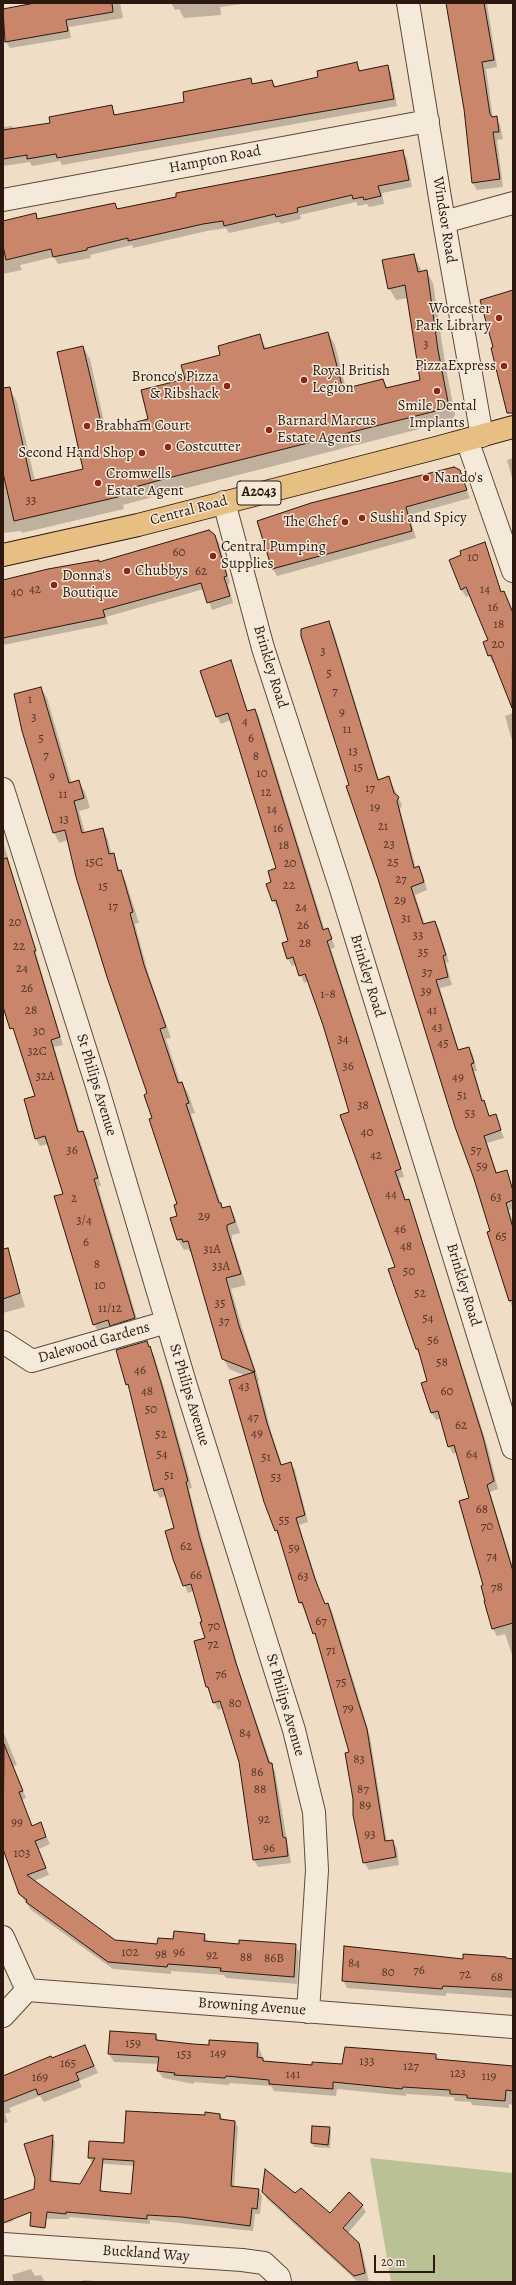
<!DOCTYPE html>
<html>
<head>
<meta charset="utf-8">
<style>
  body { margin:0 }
  #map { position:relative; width:516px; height:2285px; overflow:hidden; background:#efdec5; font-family:Alegreya,serif }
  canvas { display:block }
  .frame { position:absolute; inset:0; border:4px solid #2c180f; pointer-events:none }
  .scale { position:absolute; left:374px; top:2255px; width:61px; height:18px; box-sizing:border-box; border:2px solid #2c180f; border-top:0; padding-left:5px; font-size:12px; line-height:14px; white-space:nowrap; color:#2c180f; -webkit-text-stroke:3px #f5ead9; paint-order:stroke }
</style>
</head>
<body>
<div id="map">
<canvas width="516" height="2285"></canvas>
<div class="frame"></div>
<div class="scale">20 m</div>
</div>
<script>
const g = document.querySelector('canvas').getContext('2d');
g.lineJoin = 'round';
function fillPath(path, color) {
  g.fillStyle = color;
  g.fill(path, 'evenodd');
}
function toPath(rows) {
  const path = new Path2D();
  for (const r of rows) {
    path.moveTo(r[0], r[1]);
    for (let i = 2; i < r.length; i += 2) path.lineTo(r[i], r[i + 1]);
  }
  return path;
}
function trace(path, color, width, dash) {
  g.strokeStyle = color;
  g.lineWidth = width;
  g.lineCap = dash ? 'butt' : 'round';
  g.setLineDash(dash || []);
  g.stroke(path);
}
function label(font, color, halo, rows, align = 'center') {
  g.font = font + ' Alegreya,serif';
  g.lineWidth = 3;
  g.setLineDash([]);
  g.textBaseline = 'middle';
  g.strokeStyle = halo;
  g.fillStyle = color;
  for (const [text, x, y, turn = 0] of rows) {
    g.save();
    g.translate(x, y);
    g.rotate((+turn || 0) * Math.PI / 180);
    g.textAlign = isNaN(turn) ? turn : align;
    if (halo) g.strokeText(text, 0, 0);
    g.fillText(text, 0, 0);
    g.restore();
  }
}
fillPath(toPath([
  [370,2158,513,2173,513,2282,391,2282]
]), '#b9c195');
fillPath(toPath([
  [34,3,120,3,123,18,69,27,71,38,10,48,6,42,3,43,3,10],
  [171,3,248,3,220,7,221,15,184,18,179,9,175,10],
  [448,3,487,3,497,67,486,69,493,118,496,117,500,125,503,139,497,140,503,187,477,190,473,183,465,109],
  [356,64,361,71,387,66,391,73,397,106,62,165,60,161,32,166,30,162,3,166,3,127,12,126,15,130,51,124,111,106,116,116,186,103,250,79,254,85,272,81,276,87,319,78],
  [402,151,407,159,412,187,382,193,384,204,369,207,367,204,358,206,356,202,300,215,301,219,281,224,279,222,229,233,226,228,207,231,133,248,132,245,90,255,91,258,58,264,54,257,20,265,22,270,3,274,3,222,36,214,39,220,115,204,118,209],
  [414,255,422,272,426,271,433,283,445,363,455,415,451,421,171,492,123,505,124,509,22,533,21,531,3,533,3,392,10,390,17,402,35,481,84,469,83,347,90,359,106,431,149,419,186,379,221,356,259,336,267,349,328,333,335,345,346,389,383,380,388,388,421,381,408,298,396,300,389,288],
  [513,458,513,481,507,460],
  [459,471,470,498,409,515,416,538,277,576,273,569,258,522],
  [214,535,219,543,230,583,228,584,233,603,212,610,204,589,106,617,108,624,3,645,3,581,99,563],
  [484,543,502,593,508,600,513,614,513,709,495,663,493,663,489,656,484,643,489,641,470,595,466,597,461,589,463,556],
  [329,623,333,630,379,780,389,778,402,805,400,809,416,868,419,867,423,875,427,890,415,895,425,925,435,922,439,929,449,962,446,963,452,985,440,988,459,1051,469,1048,473,1055,477,1071,474,1071,483,1102,490,1117,495,1116,504,1138,487,1143,497,1173,506,1171,513,1187,513,1209,509,1210,513,1223,513,1310,489,1233,491,1232,350,786],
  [230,661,248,712,255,710,259,717,325,931,328,930,335,947,331,949,404,1177,399,1178,406,1201,412,1208,487,1445,498,1489,490,1492,513,1567,513,1658,505,1634,497,1636,493,1629,485,1602,470,1499,457,1452,453,1454,449,1446,441,1419,436,1420,432,1413,422,1384,428,1382,421,1356,416,1349,396,1267,336,1061,308,981,304,983,296,964,292,966,288,959,290,942,279,907,277,908,273,900,273,883,278,869,231,720,221,724,217,716],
  [41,688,47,698,72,784,79,782,85,792,90,808,79,811,85,833,103,829,108,840,112,855,126,882,139,923,135,924,149,976,171,1038,166,1039,177,1073,180,1083,182,1083,188,1093,195,1113,191,1114,222,1207,223,1209,230,1207,235,1217,240,1233,232,1235,232,1240,246,1285,231,1289,245,1338,259,1381,258,1381,271,1431,282,1465,290,1463,295,1470,308,1522,299,1525,319,1588,325,1605,328,1604,332,1611,362,1709,370,1737,387,1842,392,1841,397,1848,399,1865,369,1870,364,1862,350,1753,318,1641,306,1609,300,1603,281,1538,276,1532,282,1530,276,1531,230,1381,246,1376,229,1369,223,1358,192,1251,190,1252,188,1249,184,1250,178,1240,172,1219,179,1217,178,1205,153,1119,148,1093,68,840,59,843,54,832],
  [513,713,513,744,505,716],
  [3,841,63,1045,54,1047,80,1133,83,1132,87,1139,101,1186,98,1186,139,1326,98,1331,94,1324,64,1194,48,1144,40,1146,36,1139,26,1100,36,1097,3,996],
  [3,1267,13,1268,14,1271,25,1307,3,1313],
  [146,1342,154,1355,166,1394,192,1488,189,1489,203,1543,239,1671,271,1764,275,1771,291,1863,258,1867,254,1860,240,1762,223,1708,218,1710,207,1687,206,1639,203,1622,194,1591,188,1593,174,1558,175,1529,166,1496,160,1498,155,1490,131,1391,127,1384],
  [3,1731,17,1765,13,1766,26,1798,22,1800,32,1827,40,1823,50,1844,39,1849,49,1875,34,1881,115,1941,158,1945,204,1935,209,1942,239,1945,295,1945,299,1952,297,1984,226,1978,224,1975,171,1971,171,1974,113,1969,31,1910,20,1894,3,1844],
  [464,1960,513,1960,513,1998,446,1993,446,1996,347,1988,343,1980],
  [111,2032,156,2035,159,2041,210,2046,258,2044,264,2062,312,2066,435,2055,438,2060,513,2067,513,2105,509,2104,509,2108,472,2105,471,2102,455,2101,453,2097,406,2094,406,2096,337,2089,336,2096,274,2091,271,2086,229,2083,229,2085,194,2082,194,2084,163,2078,158,2071,159,2064,114,2062,109,2054],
  [85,2046,98,2073,79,2081,82,2087,44,2102,40,2096,9,2108,11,2112,5,2114,8,2122,3,2124,3,2077],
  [220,2114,223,2121,235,2122,238,2127,234,2187,258,2190,262,2196,260,2214,255,2214,253,2231,150,2220,150,2224,69,2217,69,2219,49,2219,43,2217,39,2189,52,2137,55,2142,52,2182,100,2187,103,2192,132,2195,135,2166,92,2163,89,2157,206,2116],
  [313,2127,329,2128,331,2132,330,2148,314,2147,312,2143],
  [263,2192,295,2195,330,2214,362,2206,366,2212,347,2234,362,2250,369,2282,358,2282,267,2199],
  [3,2195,13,2221,3,2224],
  [31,2269,35,2276,41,2275,45,2282,14,2282,12,2275],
  [83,2280,108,2282,83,2282]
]), '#0003');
const building = toPath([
  [35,3,112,3,113,12,66,20,68,31,5,42,3,9,35,3],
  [446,3,484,3,494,60,482,62,490,114,492,117,497,116,499,132,493,132,500,179,472,183,464,109,446,3],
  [357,62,359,71,388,65,394,99,57,158,56,154,27,159,27,155,3,159,3,130,50,123,49,117,112,105,114,115,184,102,183,92,251,78,252,84,272,80,274,87,318,77,317,71,357,62],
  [403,150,409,180,378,186,381,196,364,200,363,197,353,199,352,195,297,208,298,212,276,217,275,214,224,226,223,221,203,224,128,241,128,238,87,248,87,250,53,257,51,249,6,260,3,246,3,221,36,213,37,219,115,203,117,209,176,197,176,193,403,150],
  [414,254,418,272,427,270,438,350,448,402,444,409,164,479,117,492,118,497,14,521,3,473,3,388,10,387,31,481,83,469,57,352,83,346,103,431,148,419,141,390,185,379,181,365,220,355,218,346,260,334,264,349,328,332,343,389,383,379,386,388,420,380,405,285,388,289,382,260,414,254],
  [513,290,513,413,507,413,491,348,493,347,480,300,513,290],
  [454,467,460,470,467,490,406,507,412,531,272,569,257,521,311,503,454,467],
  [209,530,215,535,227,576,224,577,230,596,207,603,201,583,103,610,105,617,3,638,3,580,48,569,99,560,99,562,209,530],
  [485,542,501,592,504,591,513,613,512,708,491,655,488,656,483,642,488,640,466,587,461,590,449,560,461,555,460,551,485,542],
  [329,621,378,780,389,776,394,793,399,797,397,801,414,868,419,866,424,882,411,887,423,924,435,921,446,955,443,956,448,977,436,980,458,1050,469,1047,474,1063,471,1064,482,1101,484,1100,489,1116,496,1114,501,1130,484,1136,496,1173,507,1170,513,1191,513,1200,506,1203,513,1228,513,1300,509,1301,487,1232,490,1231,474,1179,455,1127,378,879,346,786,349,785,301,636,301,629,329,621],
  [231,660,247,711,255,709,323,930,328,928,332,939,327,941,401,1169,395,1171,405,1200,409,1199,483,1437,494,1481,487,1485,513,1571,513,1623,492,1629,484,1601,485,1601,481,1586,483,1585,459,1501,469,1498,454,1445,448,1447,438,1411,431,1413,421,1383,427,1381,418,1349,416,1349,388,1269,395,1267,340,1115,349,1112,323,1025,305,974,299,976,293,957,287,959,282,943,288,941,276,900,272,901,266,884,271,882,268,871,276,868,228,713,216,717,200,671,231,660],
  [41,687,69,783,79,780,84,798,74,801,82,833,103,828,109,854,114,853,118,871,121,870,133,912,130,913,144,965,166,1027,160,1029,178,1083,182,1082,189,1103,186,1104,219,1203,221,1203,222,1208,230,1206,235,1222,227,1225,227,1229,241,1274,226,1278,239,1326,255,1372,222,1359,188,1241,183,1242,182,1239,177,1240,170,1218,177,1216,174,1205,177,1204,149,1119,152,1118,144,1095,147,1093,107,977,76,877,65,830,53,833,22,731,14,694,41,687],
  [7,858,36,951,34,951,60,1037,51,1040,78,1132,83,1131,98,1178,94,1179,135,1318,110,1326,108,1320,93,1325,54,1196,63,1194,45,1136,35,1139,24,1099,35,1096,13,1028,10,1029,3,1007,3,859,7,858],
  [8,1248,20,1293,3,1299,3,1249,8,1248],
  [147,1341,149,1347,150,1346,162,1386,188,1481,186,1482,199,1535,236,1663,269,1763,272,1763,283,1837,286,1838,288,1856,253,1860,239,1762,220,1701,213,1703,208,1687,206,1687,194,1641,205,1638,200,1622,202,1622,191,1584,183,1586,173,1559,165,1531,174,1528,163,1488,154,1491,128,1384,126,1385,116,1350,147,1341],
  [254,1372,267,1423,281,1465,291,1462,305,1515,296,1518,315,1579,325,1604,328,1603,358,1701,367,1729,385,1841,393,1840,396,1857,363,1863,353,1815,353,1799,345,1753,349,1752,315,1633,313,1634,302,1602,299,1603,277,1530,275,1531,264,1502,229,1380,254,1372],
  [4,1744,23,1791,19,1792,32,1826,41,1822,46,1837,35,1841,46,1868,27,1875,115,1940,157,1944,158,1938,173,1939,174,1931,205,1934,204,1941,239,1944,239,1940,296,1944,294,1977,220,1971,221,1968,168,1964,167,1967,108,1962,26,1902,27,1900,19,1894,3,1849,4,1744],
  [344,1946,463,1959,463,1954,506,1957,506,1958,513,1959,513,1990,443,1986,442,1989,342,1981,344,1946],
  [110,2031,156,2034,156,2040,193,2044,209,2045,209,2040,258,2043,257,2057,263,2058,263,2061,312,2065,312,2062,342,2064,345,2047,436,2054,436,2059,513,2066,513,2091,506,2090,505,2101,467,2098,467,2095,450,2094,450,2090,403,2087,402,2089,333,2082,333,2089,269,2084,269,2080,226,2076,225,2078,174,2075,175,2073,157,2071,159,2057,108,2054,110,2031],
  [85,2045,94,2066,76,2073,79,2080,38,2095,36,2089,3,2102,3,2076,51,2056,52,2058,85,2045],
  [126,2111,205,2115,205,2112,220,2114,220,2119,235,2121,231,2186,259,2189,257,2209,252,2208,250,2226,182,2217,147,2215,147,2219,66,2212,66,2214,47,2212,45,2228,30,2226,31,2212,3,2223,3,2200,34,2189,35,2179,24,2144,53,2135,50,2181,80,2184,95,2158,88,2158,89,2141,124,2143,126,2111],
  [103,2159,134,2161,131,2194,100,2191,103,2159],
  [312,2126,330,2127,328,2145,311,2143,312,2126],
  [265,2169,295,2193,301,2188,330,2213,349,2192,363,2205,343,2228,359,2243,365,2273,354,2276,262,2192,265,2169]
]);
fillPath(building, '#ca866b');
trace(building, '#2c180f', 1);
const minor = toPath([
  [408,3,444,222,482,436],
  [3,200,428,121],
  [444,222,513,203],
  [467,440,513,571],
  [224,502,263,648,340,886,513,1448],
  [3,789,96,1083,186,1386,294,1730,314,1812,317,1870,308,2012],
  [3,1342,32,1361,167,1322],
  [3,1937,27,1990],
  [3,2016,27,1990,513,2027],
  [3,2244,242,2260,264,2263,279,2277,280,2282]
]);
const primary = toPath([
  [3,555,138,525,436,448,513,427]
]);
trace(minor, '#5d4a3c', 24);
trace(primary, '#2c180f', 24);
trace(minor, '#f5ead9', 22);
trace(primary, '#e8bf82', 22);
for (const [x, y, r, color] of [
  [499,318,4,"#8f2418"],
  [504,366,4,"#8f2418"],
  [304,380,4,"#8f2418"],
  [227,386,4,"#8f2418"],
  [437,391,4,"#8f2418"],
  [87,426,4,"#8f2418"],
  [269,430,4,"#8f2418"],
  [168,447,4,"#8f2418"],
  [142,453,4,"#8f2418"],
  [426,478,4,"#8f2418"],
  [98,483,4,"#8f2418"],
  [362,518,4,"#8f2418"],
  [345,522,4,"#8f2418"],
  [213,556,4,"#8f2418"],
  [127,571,4,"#8f2418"],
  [54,585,4,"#8f2418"]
]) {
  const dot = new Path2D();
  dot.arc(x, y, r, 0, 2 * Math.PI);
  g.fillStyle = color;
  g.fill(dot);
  trace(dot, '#f5ead9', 1.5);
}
label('13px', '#543426', null, [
  ["3",426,345],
  ["33",31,501],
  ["60",179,553],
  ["10",473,558],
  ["62",201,572],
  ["42",35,590],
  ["14",485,590],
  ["40",17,593],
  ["16",493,608],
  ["18",499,625],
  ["20",498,645],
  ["3",323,652],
  ["5",329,674],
  ["7",335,692],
  ["1",30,700],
  ["9",342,713],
  ["3",34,718],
  ["4",245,722],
  ["11",347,730],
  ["5",41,739],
  ["6",251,739],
  ["13",353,752],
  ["7",46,756],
  ["8",256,757],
  ["15",358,768],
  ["10",262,774],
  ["9",52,777],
  ["17",370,789],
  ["12",266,793],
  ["11",63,795],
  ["19",375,808],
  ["14",272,810],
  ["13",64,820],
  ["21",383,827],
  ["16",278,829],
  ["23",389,845],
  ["18",284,846],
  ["15C",94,863],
  ["25",393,863],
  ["20",290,864],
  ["27",401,880],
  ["22",289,886],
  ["15",103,887],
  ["29",400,901],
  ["17",113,907],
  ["24",301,908],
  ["31",406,919],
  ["20",15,923],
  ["26",303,926],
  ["33",418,936],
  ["28",305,944],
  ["22",19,947],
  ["35",423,953],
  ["24",22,969],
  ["37",427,973],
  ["26",27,989],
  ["39",426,992],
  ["1-8",328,995],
  ["28",31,1011],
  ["41",432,1011],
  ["43",437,1028],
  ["30",39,1032],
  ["34",343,1040],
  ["45",443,1044],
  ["32C",37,1052],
  ["36",348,1067],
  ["32A",45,1077],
  ["49",458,1078],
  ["51",462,1096],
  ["38",363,1106],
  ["53",470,1114],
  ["40",367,1133],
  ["36",72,1151],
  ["57",476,1151],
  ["42",376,1156],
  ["59",482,1167],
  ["44",391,1195],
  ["63",496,1198],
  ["2",74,1199],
  ["29",204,1217],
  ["3/4",84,1221],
  ["46",400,1230],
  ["65",501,1237],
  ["6",86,1243],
  ["48",406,1247],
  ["31A",212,1250],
  ["8",97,1265],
  ["33A",221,1267],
  ["50",409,1272],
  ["10",100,1286],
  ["52",420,1294],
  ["35",220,1304],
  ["11/12",110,1309],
  ["54",428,1319],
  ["37",224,1322],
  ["56",433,1341],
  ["58",442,1363],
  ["46",140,1371],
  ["43",244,1387],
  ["48",147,1392],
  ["60",447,1392],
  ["50",151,1410],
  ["47",253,1418],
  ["62",461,1426],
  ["49",257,1434],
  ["52",161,1435],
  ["54",162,1455],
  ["64",472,1455],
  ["51",266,1458],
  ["51",169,1476],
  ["53",276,1478],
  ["68",482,1510],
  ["55",284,1521],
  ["70",487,1527],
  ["62",186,1547],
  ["59",294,1549],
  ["74",492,1557],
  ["66",196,1576],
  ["63",303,1577],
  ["78",497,1588],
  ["67",321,1622],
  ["70",214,1627],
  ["72",213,1645],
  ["71",331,1651],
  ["76",221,1675],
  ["75",341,1683],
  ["80",235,1704],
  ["79",348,1709],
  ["84",245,1734],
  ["83",359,1760],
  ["86",257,1773],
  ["88",260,1790],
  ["87",363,1790],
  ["89",365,1806],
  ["92",264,1820],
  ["99",17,1823],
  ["93",370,1835],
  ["96",269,1849],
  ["103",22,1854],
  ["102",130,1953],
  ["96",179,1953],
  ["98",161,1955],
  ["92",212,1956],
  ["88",246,1958],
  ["86B",274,1959],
  ["84",354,1964],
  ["76",419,1971],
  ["80",388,1973],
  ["72",465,1975],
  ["68",497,1978],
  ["159",133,2044],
  ["149",218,2054],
  ["153",184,2055],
  ["133",367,2062],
  ["165",68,2064],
  ["127",411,2067],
  ["123",458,2074],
  ["141",293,2075],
  ["119",489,2077],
  ["169",40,2078]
]);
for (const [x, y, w] of [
  [259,493,44]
]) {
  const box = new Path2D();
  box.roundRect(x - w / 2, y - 12, w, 24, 3);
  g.fillStyle = '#f5ead9';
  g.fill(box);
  trace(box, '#2c180f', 1);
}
label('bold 14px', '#2c180f', null, [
  ["A2043",259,493]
]);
label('15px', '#2c180f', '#f5ead9', [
  ["Hampton Road",215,160,-11],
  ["Windsor Road",444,220,81],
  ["Central Road",189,511,-15],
  ["Brinkley Road",270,667,73],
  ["Brinkley Road",367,976,73],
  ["St Philips Avenue",96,1085,73],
  ["Brinkley Road",463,1285,73],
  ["Dalewood Gardens",94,1343,-16],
  ["St Philips Avenue",189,1395,73],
  ["St Philips Avenue",285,1705,74],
  ["Browning Avenue",252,2007,4],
  ["Buckland Way",146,2254,4]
]);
label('15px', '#2c180f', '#f5ead9', [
  ["Worcester",491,309,"right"],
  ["Park Library",491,326,"right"],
  ["PizzaExpress",496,366,"right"],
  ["Royal British",312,371],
  ["Legion",312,388],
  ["Bronco's Pizza",219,377,"right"],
  ["& Ribshack",219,394,"right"],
  ["Smile Dental",437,406,"center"],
  ["Implants",437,423,"center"],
  ["Barnard Marcus",277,421],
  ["Estate Agents",277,438],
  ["Brabham Court",95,426],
  ["Costcutter",176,447],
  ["Second Hand Shop",134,453,"right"],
  ["Cromwells",106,474],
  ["Estate Agent",106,491],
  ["Nando's",434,478],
  ["Sushi and Spicy",370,518],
  ["The Chef",337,522,"right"],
  ["Central Pumping",221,547],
  ["Supplies",221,564],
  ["Chubbys",135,571],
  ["Donna's",62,576],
  ["Boutique",62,593]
], 'left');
</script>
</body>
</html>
